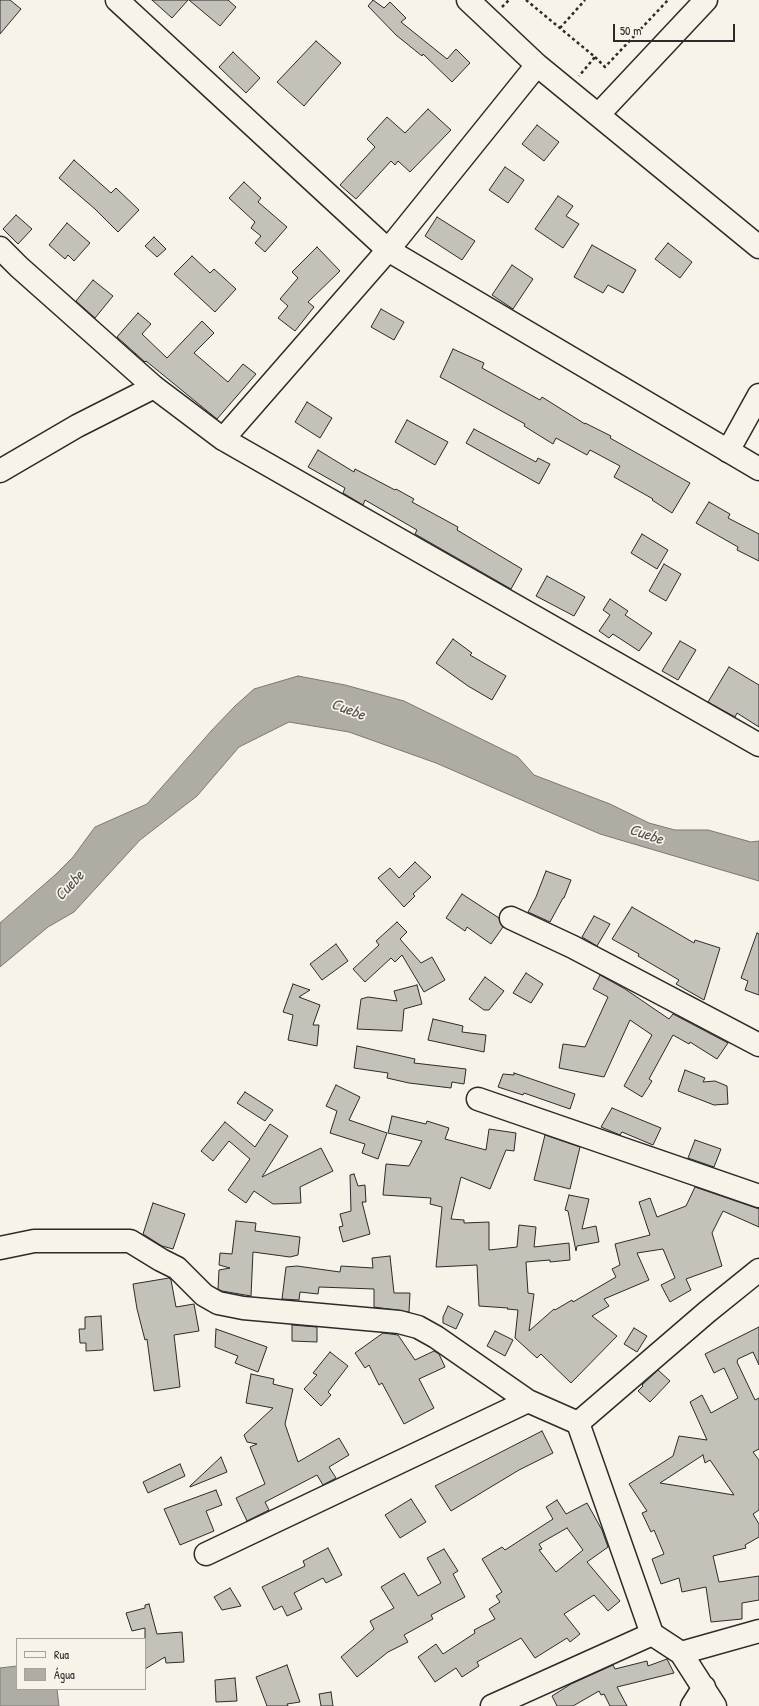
<!DOCTYPE html>
<html>
<head>
<meta charset="utf-8">
<style>
  body { margin:0 }
  #map { position:relative; width:759px; height:1706px; overflow:hidden; background:#f7f3e8; font-family:"Patrick Hand",sans-serif }
  canvas { display:block }
  .legend { position:absolute; left:16px; top:1638px; width:130px; height:52px; box-sizing:border-box; background:#f7f3e8; border:1px solid #a5a39c; margin:0; padding:5px 7px; list-style:none; font-size:12px; color:#2b2b2b }
  .legend li { display:flex; align-items:center; gap:8px; height:20px }
  .legend b { width:20px; border:1px solid #a5a39c }
  .scale { position:absolute; left:613px; top:24px; width:122px; height:18px; box-sizing:border-box; border:2px solid #2b2b2b; border-top:0; padding-left:5px; font-size:12px; line-height:14px; white-space:nowrap; color:#2b2b2b; -webkit-text-stroke:3px #f7f3e8; paint-order:stroke }
</style>
</head>
<body>
<div id="map">
<canvas width="759" height="1706"></canvas>
<ul class="legend">
<li><b style="height:5px;background:#f7f3e8"></b>Rua</li>
<li><b style="height:11px;background:#afaca4"></b>Água</li>
</ul>
<div class="scale">50 m</div>
</div>
<script>
const g = document.querySelector('canvas').getContext('2d');
g.lineJoin = 'round';
function fillPath(path, color) {
  g.fillStyle = color;
  g.fill(path, 'evenodd');
}
function toPath(rows) {
  const path = new Path2D();
  for (const r of rows) {
    path.moveTo(r[0], r[1]);
    for (let i = 2; i < r.length; i += 2) path.lineTo(r[i], r[i + 1]);
  }
  return path;
}
function trace(path, color, width, dash) {
  g.strokeStyle = color;
  g.lineWidth = width;
  g.lineCap = dash ? 'butt' : 'round';
  g.setLineDash(dash || []);
  g.stroke(path);
}
function label(font, color, halo, rows, align = 'center') {
  g.font = font + ' "Patrick Hand",sans-serif';
  g.lineWidth = 3.5;
  g.setLineDash([]);
  g.textBaseline = 'middle';
  g.strokeStyle = halo;
  g.fillStyle = color;
  for (const [text, x, y, turn = 0] of rows) {
    g.save();
    g.translate(x, y);
    g.rotate((+turn || 0) * Math.PI / 180);
    g.textAlign = isNaN(turn) ? turn : align;
    if (halo) g.strokeText(text, 0, 0);
    g.fillText(text, 0, 0);
    g.restore();
  }
}
const water = toPath([
  [298,676,345,685,404,701,518,757,534,775,610,804,649,823,675,830,708,830,751,842,759,841,759,881,600,834,436,763,349,732,289,722,239,747,197,796,140,840,74,912,48,927,0,967,0,923,55,875,73,857,95,827,147,804,212,730,235,706,254,689,298,676],
  [17,1666,17,1689,57,1689,59,1706,0,1706,0,1668,17,1666]
]);
fillPath(water, '#afaca4');
trace(water, '#7a7874', 1);
const building = toPath([
  [0,0,10,0,21,9,0,34,0,0],
  [152,0,188,0,172,18,152,0],
  [189,0,228,0,236,7,220,26,189,0],
  [373,0,384,8,390,2,406,18,401,22,447,59,456,49,470,63,452,82,423,54,422,56,396,35,368,6,373,0],
  [316,41,341,63,304,106,277,82,316,41],
  [233,52,260,78,246,93,219,67,233,52],
  [428,109,451,130,410,172,398,161,395,165,391,161,356,199,340,185,375,147,367,139,387,117,405,133,428,109],
  [537,125,559,142,544,161,522,144,537,125],
  [74,160,111,193,116,188,139,210,118,232,95,209,59,178,74,160],
  [505,167,524,180,508,203,489,190,505,167],
  [244,182,261,198,258,202,287,227,265,252,255,243,261,236,251,228,255,222,229,198,244,182],
  [558,196,573,206,566,216,579,224,563,248,535,229,558,196],
  [16,215,32,229,18,244,3,229,16,215],
  [437,217,475,241,462,260,425,236,437,217],
  [67,223,90,243,74,261,68,255,65,259,49,245,67,223],
  [154,237,166,249,157,257,145,246,154,237],
  [668,243,692,262,680,278,655,259,668,243],
  [592,245,636,270,623,293,608,285,603,293,574,277,592,245],
  [317,247,340,271,308,302,314,307,295,331,278,318,288,306,280,299,298,278,292,272,317,247],
  [192,256,210,273,214,269,236,289,215,312,174,274,192,256],
  [512,265,533,279,513,309,492,295,512,265],
  [93,280,113,296,95,318,76,301,93,280],
  [381,309,404,322,394,340,371,327,381,309],
  [138,313,151,324,142,334,167,358,202,321,214,333,194,353,228,382,243,364,256,374,217,419,146,361,145,362,117,337,138,313],
  [453,349,484,363,482,368,540,400,542,397,585,424,585,423,611,436,610,438,690,483,672,513,652,500,653,499,614,477,620,466,590,450,587,455,556,438,553,444,524,426,525,424,440,377,453,349],
  [307,402,332,418,320,438,295,422,307,402],
  [407,420,448,442,435,465,395,442,407,420],
  [474,429,536,462,538,458,550,464,539,484,466,443,474,429],
  [318,450,354,472,355,469,395,490,396,489,414,499,412,502,458,527,457,530,522,569,511,589,415,534,417,530,365,500,363,505,343,493,345,488,308,467,318,450],
  [709,502,730,514,728,518,759,534,759,561,737,550,738,547,696,523,709,502],
  [642,534,668,550,657,569,631,553,642,534],
  [664,564,681,574,666,601,649,591,664,564],
  [547,576,585,597,574,616,536,596,547,576],
  [610,599,628,611,625,615,652,633,639,651,613,634,609,638,599,631,610,615,603,610,610,599],
  [453,639,472,653,470,655,506,676,492,700,468,686,436,663,453,639],
  [680,641,696,650,678,680,662,671,680,641],
  [729,667,759,685,759,727,737,713,735,717,708,702,729,667],
  [415,862,431,877,413,894,415,896,404,907,378,878,390,868,399,878,415,862],
  [546,871,571,880,564,898,563,898,550,922,528,912,536,897,546,871],
  [462,894,499,918,503,927,491,944,467,927,465,931,446,918,462,894],
  [632,907,694,943,695,940,720,948,704,1000,676,984,679,980,638,956,639,954,612,939,632,907],
  [594,916,610,924,597,946,582,937,594,916],
  [397,922,407,932,400,939,421,963,432,957,445,980,424,992,402,955,395,962,391,958,365,982,353,969,379,945,376,941,397,922],
  [757,933,759,934,759,995,745,990,748,981,741,978,757,933],
  [336,944,348,961,322,980,310,964,336,944],
  [526,973,543,984,531,1003,513,993,526,973],
  [600,975,625,989,669,1019,673,1014,728,1043,717,1059,690,1042,689,1044,673,1035,649,1079,652,1081,642,1097,624,1086,652,1035,630,1020,604,1077,559,1068,563,1044,585,1047,608,997,593,989,600,975],
  [485,977,504,991,489,1010,484,1010,469,999,485,977],
  [293,984,310,990,299,997,320,1005,313,1025,319,1025,317,1046,288,1040,293,1015,283,1012,293,984],
  [417,985,422,1004,404,1009,402,1031,357,1029,361,999,368,997,397,1001,394,991,417,985],
  [433,1019,463,1026,462,1032,486,1035,484,1052,428,1040,433,1019],
  [357,1046,415,1059,414,1063,466,1069,464,1084,452,1082,451,1088,409,1083,387,1078,388,1073,354,1068,357,1046],
  [685,1070,705,1078,703,1082,715,1081,727,1086,728,1104,714,1105,678,1091,685,1070],
  [514,1073,575,1094,570,1109,524,1093,523,1095,498,1087,503,1074,514,1075,514,1073],
  [336,1085,360,1097,349,1120,387,1133,378,1159,362,1153,365,1144,330,1133,337,1111,326,1106,336,1085],
  [245,1092,273,1110,265,1121,237,1103,245,1092],
  [612,1108,661,1128,653,1145,622,1132,620,1135,601,1127,612,1108],
  [392,1116,426,1124,427,1121,449,1128,445,1139,486,1150,489,1129,516,1133,514,1151,506,1150,490,1189,461,1177,451,1219,464,1220,464,1223,489,1222,489,1250,517,1247,519,1225,536,1227,534,1247,569,1243,570,1260,550,1262,550,1260,526,1262,528,1293,534,1294,529,1331,554,1309,555,1310,572,1300,573,1302,616,1277,612,1269,620,1265,615,1244,650,1235,639,1202,650,1198,657,1217,686,1206,695,1187,759,1209,759,1227,723,1211,712,1233,722,1266,686,1279,691,1290,670,1302,661,1285,675,1278,663,1249,637,1253,649,1280,604,1299,609,1306,592,1316,617,1336,571,1383,541,1354,537,1358,515,1338,518,1310,507,1309,508,1308,479,1306,477,1265,436,1267,442,1207,430,1204,431,1198,383,1195,386,1164,409,1166,422,1141,388,1133,392,1116],
  [225,1122,255,1147,270,1124,288,1136,262,1177,321,1148,333,1171,300,1187,301,1203,273,1204,254,1191,246,1203,228,1190,250,1159,229,1141,213,1161,201,1151,225,1122],
  [545,1135,580,1147,570,1189,534,1180,545,1135],
  [695,1140,721,1149,714,1167,688,1158,695,1140],
  [354,1174,358,1186,365,1185,366,1202,362,1202,370,1234,343,1242,339,1227,343,1226,340,1214,351,1211,350,1175,354,1174],
  [569,1195,589,1199,582,1229,596,1226,599,1242,577,1246,576,1251,568,1211,565,1210,569,1195],
  [153,1203,185,1214,173,1249,162,1246,143,1234,153,1203],
  [236,1221,256,1223,255,1231,300,1237,298,1255,290,1257,253,1252,251,1296,222,1291,218,1289,219,1270,230,1268,219,1265,220,1253,232,1254,236,1221],
  [390,1256,394,1293,410,1293,409,1312,374,1307,374,1289,319,1287,318,1294,300,1292,299,1300,282,1299,286,1267,297,1266,340,1272,341,1266,373,1268,372,1258,390,1256],
  [169,1278,171,1280,176,1307,194,1304,199,1331,174,1335,180,1387,154,1391,147,1339,145,1340,137,1309,133,1284,169,1278],
  [448,1306,463,1314,456,1329,443,1323,443,1317,448,1306],
  [101,1316,103,1350,86,1351,86,1343,80,1343,79,1329,85,1329,85,1317,101,1316],
  [292,1325,317,1327,317,1342,292,1341,292,1325],
  [759,1327,759,1365,753,1352,738,1359,737,1362,755,1400,759,1398,759,1449,753,1452,759,1460,759,1510,753,1514,759,1524,759,1537,745,1545,746,1548,713,1556,719,1582,759,1576,759,1600,742,1603,742,1619,711,1622,706,1587,682,1592,679,1578,661,1584,652,1559,664,1554,654,1530,651,1532,642,1513,647,1511,629,1484,673,1456,679,1436,707,1440,690,1402,702,1395,711,1413,738,1398,724,1368,714,1373,705,1354,759,1327],
  [703,1455,705,1463,710,1460,734,1495,660,1483,703,1455],
  [634,1328,647,1336,637,1352,624,1344,634,1328],
  [216,1329,267,1347,258,1372,235,1363,238,1356,215,1347,216,1329],
  [495,1331,513,1340,505,1356,487,1346,495,1331],
  [383,1333,398,1335,415,1360,434,1351,439,1354,445,1367,419,1379,434,1408,404,1424,382,1383,379,1385,369,1365,365,1368,355,1353,383,1333],
  [330,1352,348,1366,328,1392,331,1395,321,1406,304,1389,317,1375,313,1373,330,1352],
  [658,1370,670,1381,650,1402,638,1391,643,1386,642,1385,658,1370],
  [251,1374,274,1379,273,1384,293,1389,285,1424,298,1462,339,1438,349,1455,329,1467,336,1478,323,1485,317,1475,265,1502,269,1510,247,1521,236,1498,265,1484,250,1447,257,1444,247,1442,244,1435,273,1408,246,1403,251,1374],
  [542,1431,553,1453,519,1470,451,1511,435,1486,542,1431],
  [221,1457,227,1472,190,1487,190,1486,221,1457],
  [180,1464,185,1476,148,1493,143,1482,180,1464],
  [216,1490,222,1505,206,1511,214,1531,180,1545,164,1509,216,1490],
  [411,1499,426,1522,400,1538,385,1515,411,1499],
  [557,1500,566,1514,587,1503,602,1530,608,1547,587,1562,620,1601,608,1611,594,1595,564,1614,580,1634,570,1642,567,1638,535,1658,521,1638,477,1662,479,1666,462,1677,456,1668,435,1682,418,1657,436,1644,443,1654,475,1633,474,1630,495,1619,489,1609,500,1602,496,1596,502,1592,482,1559,502,1547,505,1550,553,1519,546,1507,557,1500],
  [567,1528,583,1550,556,1572,539,1550,542,1549,539,1544,567,1528],
  [328,1548,342,1575,326,1583,323,1578,294,1593,302,1609,287,1616,282,1606,274,1610,262,1587,305,1566,303,1561,328,1548],
  [444,1549,458,1571,453,1574,465,1597,431,1615,433,1619,404,1635,408,1642,388,1652,357,1677,341,1657,374,1629,370,1621,394,1608,381,1587,404,1573,418,1596,441,1583,427,1558,444,1549],
  [230,1588,241,1606,222,1610,214,1597,230,1588],
  [149,1604,157,1634,182,1632,184,1662,166,1663,165,1657,145,1669,145,1628,132,1631,126,1613,145,1608,145,1605,149,1604],
  [667,1659,674,1673,617,1687,627,1706,610,1706,604,1694,601,1695,599,1691,573,1706,557,1706,552,1696,571,1684,613,1665,615,1669,647,1661,648,1666,667,1659],
  [287,1665,300,1702,287,1704,288,1706,267,1706,256,1677,287,1665],
  [235,1678,237,1701,216,1702,215,1680,235,1678],
  [331,1692,333,1706,321,1706,319,1694,331,1692]
]);
fillPath(building, '#c4c1b9');
trace(building, '#2b2b2b', 1);
const minor = toPath([
  [468,0,537,65,759,247],
  [598,115,706,0],
  [0,248,19,267,154,387,223,439,759,745],
  [223,439,388,250,537,65],
  [728,451,759,395],
  [0,471,77,426,154,387],
  [511,918,573,947,759,1045],
  [478,1099,759,1196],
  [0,1248,34,1241,130,1241,161,1260,177,1268,204,1295,218,1303,243,1308,399,1322,418,1327,436,1337,528,1401,578,1423,652,1634,681,1653,715,1706],
  [578,1423,707,1312,759,1270],
  [206,1554,528,1401],
  [681,1653,759,1631],
  [492,1706,652,1634],
  [692,1706,704,1687]
]);
const major = toPath([
  [117,0,388,250,759,469]
]);
trace(minor, '#2b2b2b', 25);
trace(major, '#2b2b2b', 25);
trace(toPath([
  [526,0,595,57,579,76],
  [502,7,509,0],
  [560,28,585,0],
  [595,57,605,67,668,0]
]), '#2b2b2b', 2.5, [3, 3]);
trace(minor, '#f7f3e8', 22);
trace(major, '#f7f3e8', 22);
label('italic 16px', '#53524f', '#f7f3e8', [
  ["Cuebe",348,710,21],
  ["Cuebe",646,835,19],
  ["Cuebe",70,886,-47]
]);
</script>
</body>
</html>
